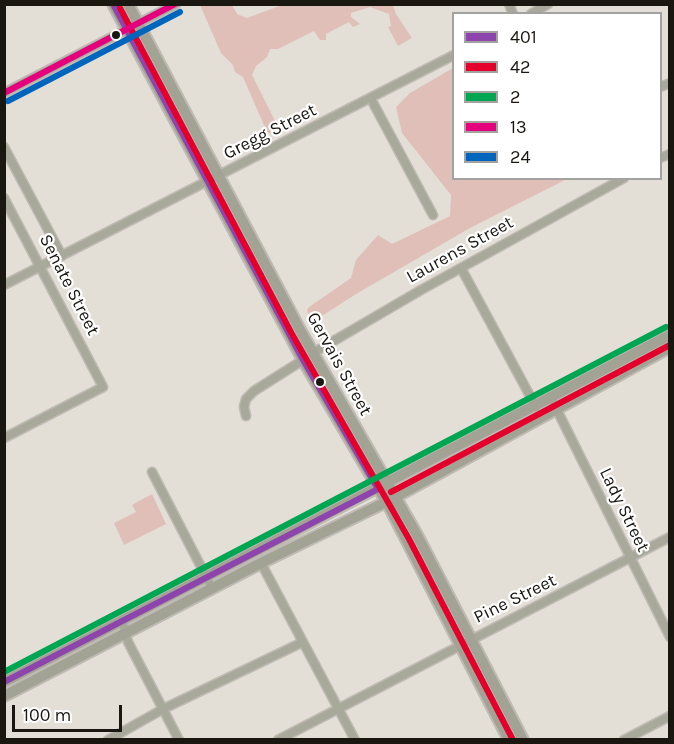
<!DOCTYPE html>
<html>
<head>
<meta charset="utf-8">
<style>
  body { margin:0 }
  #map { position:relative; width:674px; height:744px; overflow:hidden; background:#e4dfd6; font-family:Karla,sans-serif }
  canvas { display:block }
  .frame { position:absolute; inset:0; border:6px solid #1a1711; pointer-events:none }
  .legend { position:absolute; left:452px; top:12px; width:210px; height:168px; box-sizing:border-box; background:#fff; border:2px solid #a3a2a0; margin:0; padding:8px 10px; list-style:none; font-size:18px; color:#1a1711 }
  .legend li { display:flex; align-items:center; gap:12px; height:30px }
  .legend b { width:30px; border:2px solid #a3a2a0 }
  .scale { position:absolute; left:12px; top:705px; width:110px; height:27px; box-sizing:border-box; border:3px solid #1a1711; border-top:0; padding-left:8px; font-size:18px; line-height:21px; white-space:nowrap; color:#1a1711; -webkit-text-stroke:4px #fff; paint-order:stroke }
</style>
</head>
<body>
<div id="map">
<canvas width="674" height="744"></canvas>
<div class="frame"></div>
<ul class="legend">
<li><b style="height:8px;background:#8e44ad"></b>401</li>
<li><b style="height:8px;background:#e4002b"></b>42</li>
<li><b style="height:8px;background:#00a651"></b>2</li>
<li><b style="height:8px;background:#e5007d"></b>13</li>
<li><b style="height:8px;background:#0065bd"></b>24</li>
</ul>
<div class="scale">100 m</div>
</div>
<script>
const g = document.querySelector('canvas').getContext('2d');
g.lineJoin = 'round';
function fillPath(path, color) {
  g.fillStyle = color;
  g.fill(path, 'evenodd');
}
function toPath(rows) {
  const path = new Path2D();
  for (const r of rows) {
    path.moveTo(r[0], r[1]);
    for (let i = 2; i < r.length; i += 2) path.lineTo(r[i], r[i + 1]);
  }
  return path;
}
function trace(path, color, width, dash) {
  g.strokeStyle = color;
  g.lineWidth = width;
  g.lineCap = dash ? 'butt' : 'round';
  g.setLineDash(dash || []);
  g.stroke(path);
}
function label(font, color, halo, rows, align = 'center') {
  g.font = font + ' Karla,sans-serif';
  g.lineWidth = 4.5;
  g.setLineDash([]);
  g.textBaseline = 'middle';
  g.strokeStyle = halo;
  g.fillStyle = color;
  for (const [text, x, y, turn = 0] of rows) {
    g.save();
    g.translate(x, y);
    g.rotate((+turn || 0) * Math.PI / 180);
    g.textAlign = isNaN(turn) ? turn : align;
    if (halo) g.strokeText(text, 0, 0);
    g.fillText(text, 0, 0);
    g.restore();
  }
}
fillPath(toPath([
  [200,5,232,5,237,14,247,18,282,5,393,5,396,14,412,38,398,46,388,27,391,26,389,14,370,7,351,13,351,17,360,24,353,27,349,22,326,34,326,40,320,40,314,31,278,49,270,49,267,57,256,66,252,75,279,129,272,134,267,132,243,77,235,72,233,65,221,53],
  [453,68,454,178,567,179,470,228,356,294,311,323,307,310,309,307,351,278,356,260,378,235,392,244,450,216,451,195,402,133,396,107,410,93],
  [152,494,166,524,124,545,114,523,136,512,132,505]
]), '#dfbfb8');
const minor = toPath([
  [509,4,513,14],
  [531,14,548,4],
  [660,87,670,83],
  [4,93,176,4],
  [371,99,433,215],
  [4,147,62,256],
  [660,158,670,154],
  [4,198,103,387,4,438],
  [461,268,536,407],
  [4,285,454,55],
  [313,353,421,290,624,178],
  [551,398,670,637],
  [246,416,244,407,246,399,254,391,303,360],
  [152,472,212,588],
  [261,563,355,740],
  [122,620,128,642,179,740],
  [108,740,163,709,303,642],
  [278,740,670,537],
  [624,740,670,716]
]);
const major = toPath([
  [113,4,303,360,390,508,509,740],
  [128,4,300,330,417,535,523,740],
  [4,682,670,335],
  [4,696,261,563,386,502,670,347]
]);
trace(minor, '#bfbab3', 11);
trace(major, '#bfbab3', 14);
trace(minor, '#a8a99a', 8);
trace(major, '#a3a395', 10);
trace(toPath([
  [4,682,378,489,303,360,113,4]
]), '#8e44ad', 6);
trace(toPath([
  [120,8,292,334,409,539,513,740],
  [391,492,670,345]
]), '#e4002b', 6);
trace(toPath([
  [4,672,666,327]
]), '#00a651', 6);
trace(toPath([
  [4,93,175,4]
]), '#e5007d', 6);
trace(toPath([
  [8,101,180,12]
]), '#0065bd', 6);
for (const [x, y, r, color] of [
  [116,35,5,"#1a1711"],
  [320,382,5,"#1a1711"]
]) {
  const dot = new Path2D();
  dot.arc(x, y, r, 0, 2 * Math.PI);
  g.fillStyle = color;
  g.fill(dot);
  trace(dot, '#fff', 2);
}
label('18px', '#1a1711', '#fff', [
  ["Gregg Street",270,132,-27],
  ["Laurens Street",460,250,-29],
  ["Senate Street",69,285,63],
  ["Gervais Street",339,364,61],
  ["Lady Street",624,510,64],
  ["Pine Street",515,599,-26]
]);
</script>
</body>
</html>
